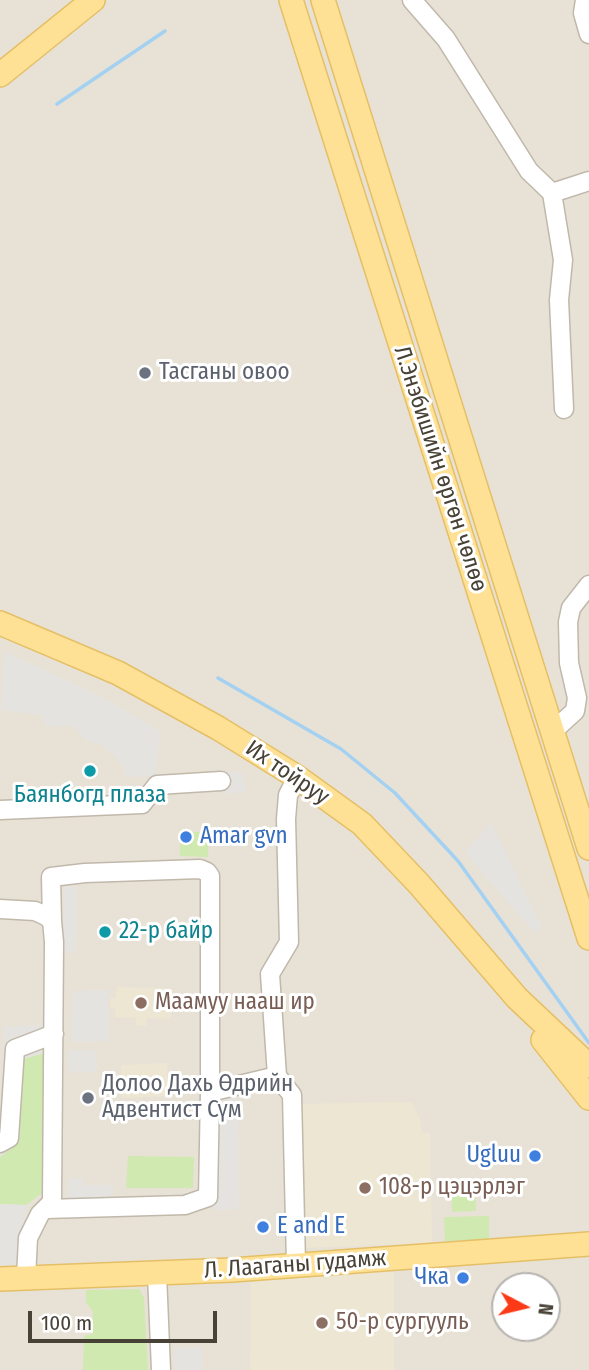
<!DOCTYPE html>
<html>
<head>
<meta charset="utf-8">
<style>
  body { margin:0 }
  #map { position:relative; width:589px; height:1370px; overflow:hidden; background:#f4f0e8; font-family:"Fira Sans Condensed",sans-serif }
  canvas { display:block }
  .north { position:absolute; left:491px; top:1272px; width:70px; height:70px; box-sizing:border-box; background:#fff; border:2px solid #b6b3af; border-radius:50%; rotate:97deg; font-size:19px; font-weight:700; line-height:28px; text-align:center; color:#484136 }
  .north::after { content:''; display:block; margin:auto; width:24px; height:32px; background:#fc3a17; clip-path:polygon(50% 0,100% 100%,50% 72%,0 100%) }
  .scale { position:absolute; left:28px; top:1311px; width:189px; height:32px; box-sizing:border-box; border:4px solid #484136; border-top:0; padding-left:9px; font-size:21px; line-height:24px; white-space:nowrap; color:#484136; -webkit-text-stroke:5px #fff; paint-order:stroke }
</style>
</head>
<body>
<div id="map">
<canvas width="589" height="1370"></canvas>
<div class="north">N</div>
<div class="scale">100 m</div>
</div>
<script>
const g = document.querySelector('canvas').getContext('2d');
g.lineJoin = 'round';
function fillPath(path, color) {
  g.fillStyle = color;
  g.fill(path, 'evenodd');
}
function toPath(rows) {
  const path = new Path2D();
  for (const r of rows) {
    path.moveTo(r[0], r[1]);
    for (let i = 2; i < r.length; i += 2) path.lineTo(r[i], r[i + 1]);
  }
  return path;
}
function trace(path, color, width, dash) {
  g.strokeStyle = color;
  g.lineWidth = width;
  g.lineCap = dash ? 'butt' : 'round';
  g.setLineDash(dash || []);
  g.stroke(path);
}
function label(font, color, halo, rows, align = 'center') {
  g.font = font + ' "Fira Sans Condensed",sans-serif';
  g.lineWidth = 6;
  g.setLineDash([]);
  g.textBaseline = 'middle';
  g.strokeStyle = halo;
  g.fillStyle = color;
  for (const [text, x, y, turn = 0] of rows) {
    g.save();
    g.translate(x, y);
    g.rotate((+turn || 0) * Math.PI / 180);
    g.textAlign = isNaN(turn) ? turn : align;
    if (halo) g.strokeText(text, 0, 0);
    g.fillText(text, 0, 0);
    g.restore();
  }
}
fillPath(toPath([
  [0,0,589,0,589,1370,0,1370],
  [505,1286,547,1286,547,1328,505,1328]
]), '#e8e2d6');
fillPath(toPath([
  [117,987,173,989,171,1019,147,1018,146,1026,136,1025,136,1018,115,1017,116,1009,110,1008,111,998,116,998],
  [167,1063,168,1096,122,1098,121,1065],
  [411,1102,420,1119,422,1133,430,1133,432,1243,301,1248,298,1104],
  [394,1267,394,1370,250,1370,251,1277]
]), '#ede6d2');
fillPath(toPath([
  [180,832,209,832,208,857,180,856],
  [45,1053,42,1193,26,1205,0,1204,0,1157,16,1145,23,1058],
  [128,1156,194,1157,193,1188,126,1188],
  [475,1189,476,1211,452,1212,451,1190],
  [489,1216,489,1240,445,1241,444,1217],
  [139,1289,144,1298,148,1370,83,1370,84,1336,92,1334,93,1312,86,1302,86,1290]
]), '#cfe9b0');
fillPath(toPath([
  [5,652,104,698,160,731,156,776,126,777,123,765,101,744,85,740,74,726,46,726,42,715,1,710],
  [220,772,242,772,246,792,222,794],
  [491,823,542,926,535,933,465,853],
  [64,885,76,887,76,953,63,952],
  [108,990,108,1041,72,1042,73,991],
  [43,1025,45,1053,23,1059,16,1145,0,1157,4,1027],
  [97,1050,96,1072,69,1073,68,1051],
  [238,1097,239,1209,214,1210,212,1103],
  [84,1178,83,1185,113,1185,114,1198,69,1199,68,1179],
  [0,1204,26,1205,21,1266,0,1265],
  [202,1347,203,1370,175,1370,175,1348]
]), '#e5e3e0');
trace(toPath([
  [57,104,165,31],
  [218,678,341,749,395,793,458,861,589,1043]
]), '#a4d1f1', 3.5);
const minor = toPath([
  [412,0,446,39,529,171,552,193,589,181],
  [585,0,583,13,589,34],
  [552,193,563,260,559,300,564,409],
  [553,731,575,711,577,698,569,663,568,622,571,608,589,585],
  [0,810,142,804,157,785,221,781],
  [0,909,35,911,46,916,52,921,54,942,52,1202,40,1214,28,1238,26,1278],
  [52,921,51,877,85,873,200,869,207,872,210,876,210,1092],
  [0,1143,9,1138,15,1049,54,1034],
  [46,1209,185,1205,208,1197,210,1092,277,1076],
  [296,1264,292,1095,277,1076,270,974,289,942,286,819,288,795,297,777],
  [157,1274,161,1370]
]);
const major = toPath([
  [291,0,589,938],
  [323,0,589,848],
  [0,75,93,0],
  [0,623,118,673,218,728,297,777,362,824,419,884,517,998,589,1066],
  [543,1040,589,1098],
  [0,1279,232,1270,589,1244]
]);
trace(minor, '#c0b8aa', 21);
trace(major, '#e5bf65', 26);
trace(minor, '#fff', 18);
trace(major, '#ffe196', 23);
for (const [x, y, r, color] of [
  [145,373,7,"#6b7280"],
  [90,771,7,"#0f9aa8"],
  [186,837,7,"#3f7fe0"],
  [105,932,7,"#0f9aa8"],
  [141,1003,7,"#8d6e63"],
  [88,1098,7,"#6b7280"],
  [535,1156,7,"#3f7fe0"],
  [365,1188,7,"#8d6e63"],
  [263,1227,7,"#3f7fe0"],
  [463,1278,7,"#3f7fe0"],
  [322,1323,7,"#8d6e63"]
]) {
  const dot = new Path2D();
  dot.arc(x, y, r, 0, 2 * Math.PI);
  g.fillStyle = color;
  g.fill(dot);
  trace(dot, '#fff', 2.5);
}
label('23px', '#5b616d', '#fff', [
  ["Тасганы овоо",159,373],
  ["Долоо Дахь Өдрийн",102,1085],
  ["Адвентист Сүм",102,1111]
], 'left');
label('23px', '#484136', '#fff', [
  ["Л.Энэбишийн өргөн чөлөө",440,469,72],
  ["Их тойруу",287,773,34],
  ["Л. Лааганы гудамж",295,1265,-4]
]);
label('23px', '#0d838f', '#fff', [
  ["Баянбогд плаза",90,796],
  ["22-р байр",119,932,"left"]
]);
label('23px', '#366cbe', '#fff', [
  ["Amar gvn",200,837],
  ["Ugluu",521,1156,"right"],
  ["E and E",277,1227],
  ["Чка",449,1278,"right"]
], 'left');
label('23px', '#785e54', '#fff', [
  ["Маамуу нааш ир",155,1003],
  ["108-р цэцэрлэг",379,1188],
  ["50-р сургууль",336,1323]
], 'left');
</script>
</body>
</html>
